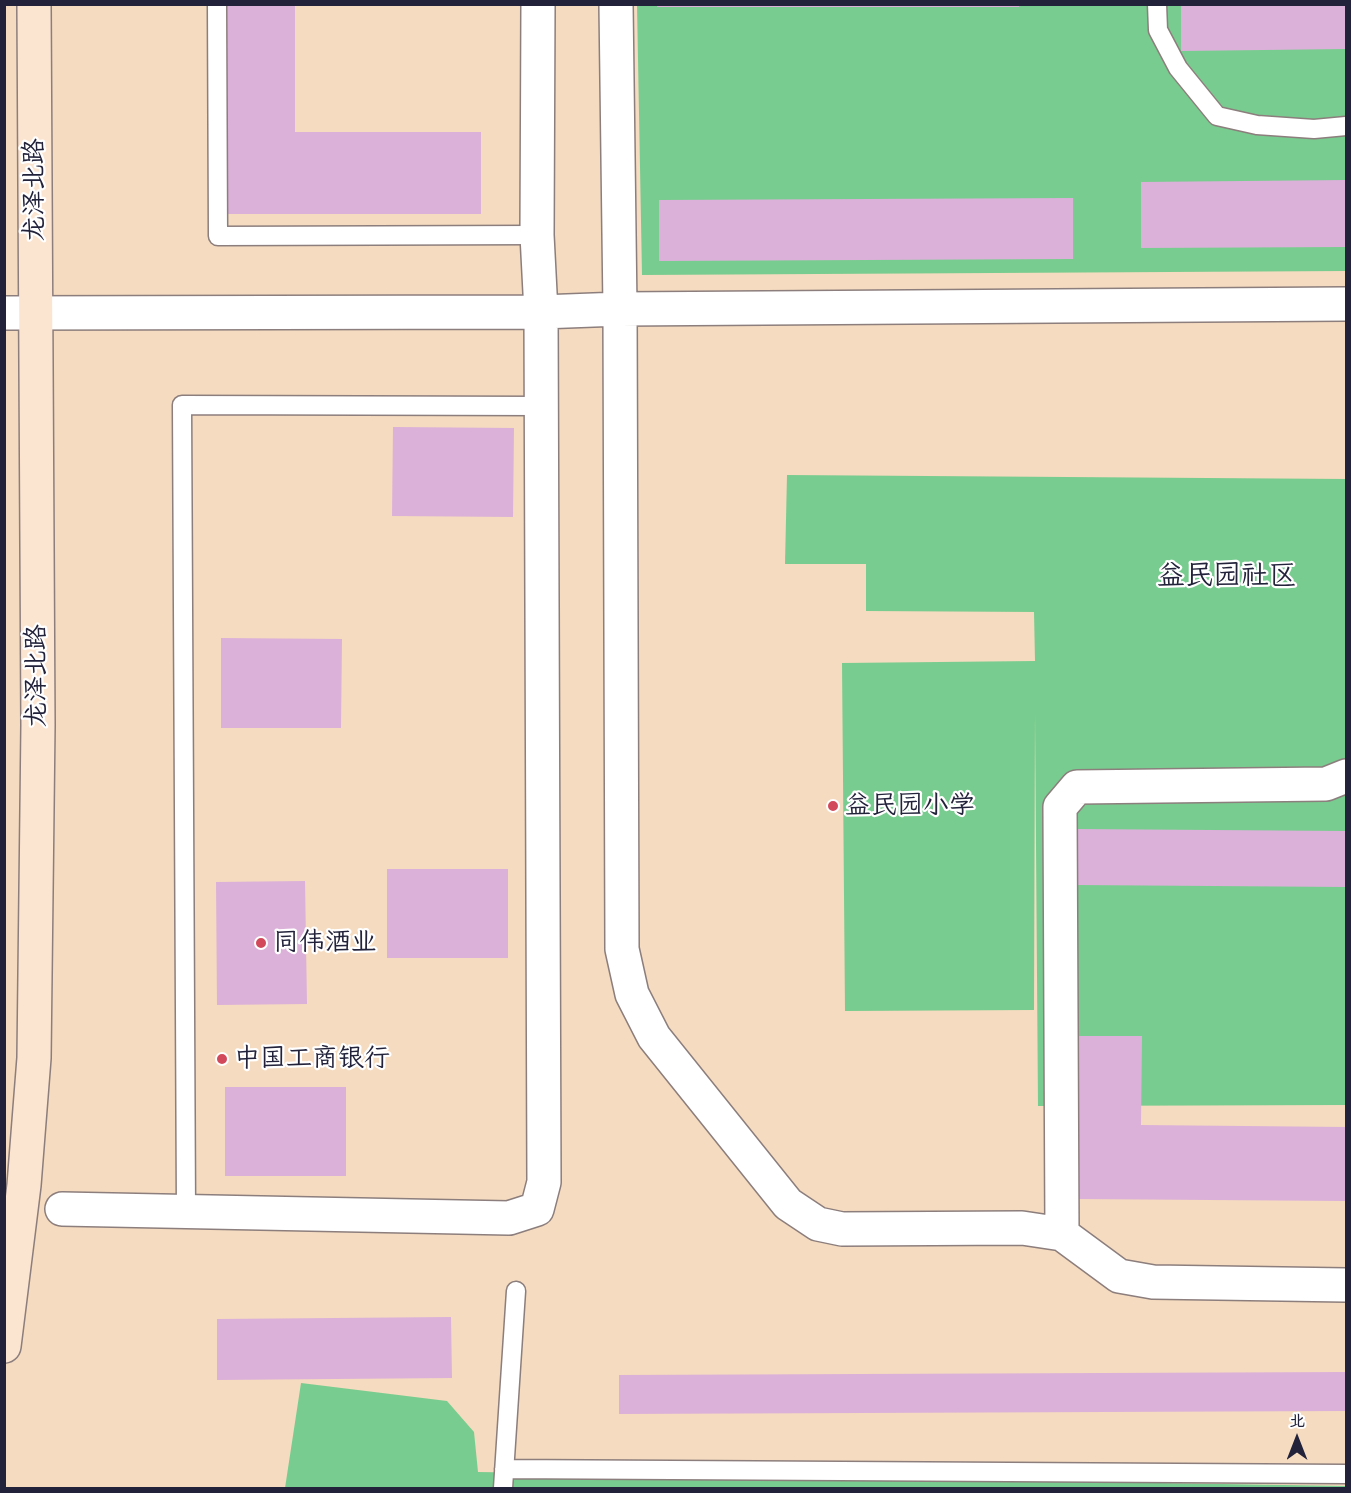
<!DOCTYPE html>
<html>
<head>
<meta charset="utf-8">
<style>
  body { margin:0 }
  #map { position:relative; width:1351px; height:1493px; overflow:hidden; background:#f5dbbf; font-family:Itim,"LXGW WenKai TC",sans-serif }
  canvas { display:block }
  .frame { position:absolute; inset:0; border:6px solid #22223b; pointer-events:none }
  .north { position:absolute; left:1267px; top:1409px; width:60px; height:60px; -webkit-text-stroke:4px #fff; paint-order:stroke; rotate:0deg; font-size:16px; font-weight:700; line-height:24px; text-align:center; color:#22223b }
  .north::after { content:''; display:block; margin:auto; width:21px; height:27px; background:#22223b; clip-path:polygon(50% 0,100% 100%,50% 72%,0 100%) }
</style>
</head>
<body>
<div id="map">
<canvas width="1351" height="1493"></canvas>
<div class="frame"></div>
<div class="north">北</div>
</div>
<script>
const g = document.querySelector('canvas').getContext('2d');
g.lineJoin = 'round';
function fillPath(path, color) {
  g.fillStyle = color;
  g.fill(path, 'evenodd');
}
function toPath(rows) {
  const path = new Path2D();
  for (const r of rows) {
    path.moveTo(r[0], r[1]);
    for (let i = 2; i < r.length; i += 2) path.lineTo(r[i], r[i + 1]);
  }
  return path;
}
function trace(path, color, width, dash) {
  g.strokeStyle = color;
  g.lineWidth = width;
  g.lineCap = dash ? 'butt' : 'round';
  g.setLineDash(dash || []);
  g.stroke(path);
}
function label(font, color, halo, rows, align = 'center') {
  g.font = font + ' Itim,"LXGW WenKai TC",sans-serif';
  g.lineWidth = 4.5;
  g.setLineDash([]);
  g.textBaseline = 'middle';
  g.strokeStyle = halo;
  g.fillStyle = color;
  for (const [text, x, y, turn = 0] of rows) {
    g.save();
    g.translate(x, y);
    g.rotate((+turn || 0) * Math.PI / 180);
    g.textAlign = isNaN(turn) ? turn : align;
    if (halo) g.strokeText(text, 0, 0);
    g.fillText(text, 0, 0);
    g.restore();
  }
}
fillPath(toPath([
  [637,5,1346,5,1346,271,642,275],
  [787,475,1346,479,1346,1105,1038,1106,1035,714,1034,1010,845,1011,842,663,1035,661,1034,612,866,611,866,564,785,564],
  [301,1383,447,1401,474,1432,478,1472,1346,1486,1346,1488,285,1488]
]), '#79cc8f');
fillPath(toPath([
  [217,4,295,4,295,132,481,132,481,214,217,214],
  [657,4,1019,4,1019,7,657,7],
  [1181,4,1346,4,1346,49,1181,51],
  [1346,180,1346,247,1141,248,1141,182],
  [1073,198,1073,259,659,261,659,200],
  [393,427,514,428,513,517,392,516],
  [221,638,342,639,341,728,221,728],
  [1077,829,1346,831,1346,887,1077,885],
  [387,869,508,869,508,958,387,958],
  [305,881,307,1004,217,1005,216,882],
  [1077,1036,1142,1036,1141,1125,1346,1127,1346,1201,1075,1199],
  [225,1087,346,1087,346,1176,225,1176],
  [451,1317,452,1378,217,1380,217,1319],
  [1346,1372,1346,1411,619,1414,619,1375]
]), '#dbb1d9');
const service = toPath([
  [217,4,218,236,537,235],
  [1157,4,1158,30,1178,68,1217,116,1257,125,1314,129,1346,126],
  [186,1211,182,405,541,406],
  [504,1469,1346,1474],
  [503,1488,516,1291]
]);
const minor = toPath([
  [616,4,620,309,622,949,632,994,654,1037,788,1204,818,1224,842,1229,1022,1228,1062,1234,1119,1276,1153,1282,1346,1285],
  [4,313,541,312,620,309,1346,304],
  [62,1209,509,1218,537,1209,544,1182,541,312,537,235,538,4],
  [1062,1234,1060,807,1077,787,1326,784,1346,776]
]);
const secondary = toPath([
  [4,1346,24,1185,34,1058,38,725,34,4]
]);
trace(service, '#8c7e7d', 21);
trace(minor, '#8c7e7d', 36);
trace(secondary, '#8c7e7d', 36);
trace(service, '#fff', 18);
trace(minor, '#fff', 33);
trace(secondary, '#fce5d0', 33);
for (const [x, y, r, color] of [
  [833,806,6,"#d1495b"],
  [261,943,6,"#d1495b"],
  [222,1059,6,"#d1495b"]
]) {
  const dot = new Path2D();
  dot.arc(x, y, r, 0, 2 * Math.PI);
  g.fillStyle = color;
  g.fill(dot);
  trace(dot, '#fff', 2);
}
label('26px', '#22223b', '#fff', [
  ["龙泽北路",35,190,-90],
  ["龙泽北路",37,676,-90]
]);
label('26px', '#22223b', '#fff', [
  ["益民园小学",845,806],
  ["同伟酒业",273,943],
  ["中国工商银行",234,1059]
], 'left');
label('28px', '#22223b', '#fff', [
  ["益民园社区",1227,577]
]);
</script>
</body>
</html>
